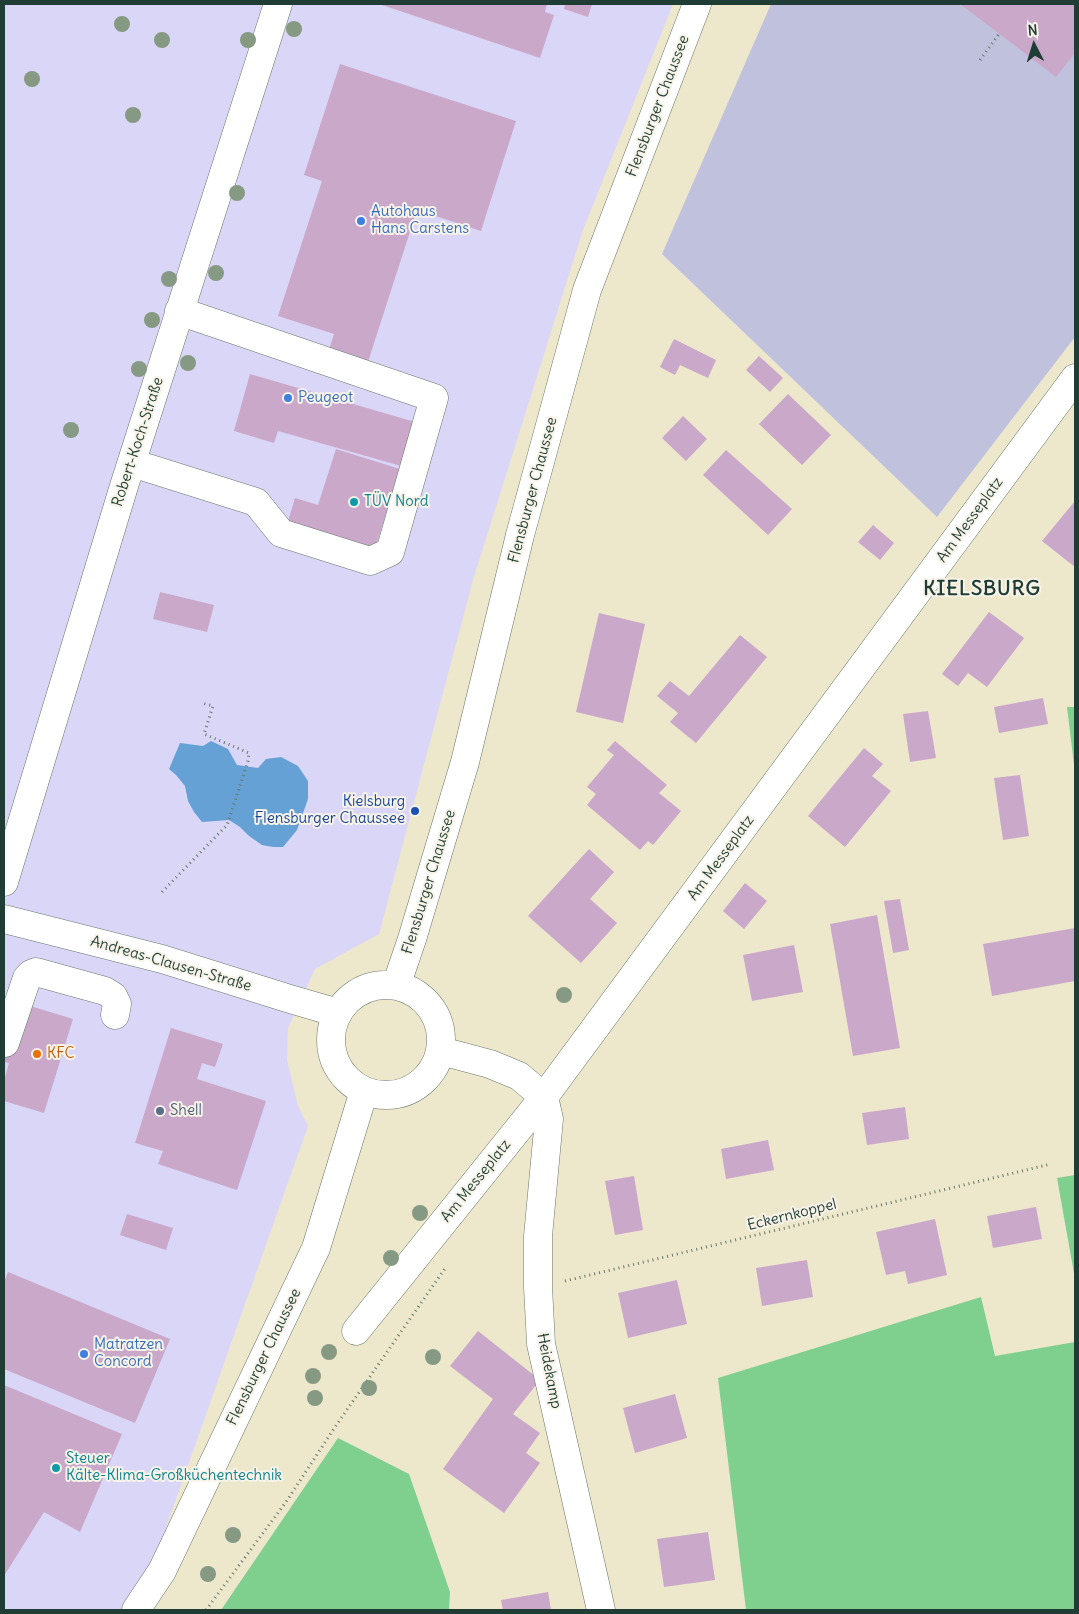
<!DOCTYPE html>
<html>
<head>
<meta charset="utf-8">
<style>
  body { margin:0 }
  #map { position:relative; width:1079px; height:1614px; overflow:hidden; background:#ede7cc; font-family:Delius,sans-serif }
  canvas { display:block }
  .frame { position:absolute; inset:0; border:5px solid #1f3d34; pointer-events:none }
  .north { position:absolute; left:1009px; top:20px; width:50px; height:50px; -webkit-text-stroke:4px #f7f3e8; paint-order:stroke; rotate:355deg; font-size:14px; font-weight:700; line-height:20px; text-align:center; color:#1f3d34 }
  .north::after { content:''; display:block; margin:auto; width:18px; height:22px; background:#1f3d34; clip-path:polygon(50% 0,100% 100%,50% 72%,0 100%) }
</style>
</head>
<body>
<div id="map">
<canvas width="1079" height="1614"></canvas>
<div class="frame"></div>
<div class="north">N</div>
</div>
<script>
const g = document.querySelector('canvas').getContext('2d');
g.lineJoin = 'round';
function fillPath(path, color) {
  g.fillStyle = color;
  g.fill(path, 'evenodd');
}
function toPath(rows) {
  const path = new Path2D();
  for (const r of rows) {
    if (r.length === 3) {
      path.moveTo(r[0] + r[2], r[1]);
      path.arc(r[0], r[1], r[2], 0, 2 * Math.PI);
      continue;
    }
    path.moveTo(r[0], r[1]);
    for (let i = 2; i < r.length; i += 2) path.lineTo(r[i], r[i + 1]);
  }
  return path;
}
function trace(path, color, width, dash) {
  g.strokeStyle = color;
  g.lineWidth = width;
  g.lineCap = dash ? 'butt' : 'round';
  g.setLineDash(dash || []);
  g.stroke(path);
}
function label(font, color, halo, rows, align = 'center') {
  g.font = font + ' Delius,sans-serif';
  g.lineWidth = 4;
  g.setLineDash([]);
  g.textBaseline = 'middle';
  g.strokeStyle = halo;
  g.fillStyle = color;
  for (const [text, x, y, turn = 0] of rows) {
    g.save();
    g.translate(x, y);
    g.rotate((+turn || 0) * Math.PI / 180);
    g.textAlign = isNaN(turn) ? turn : align;
    if (halo) g.strokeText(text, 0, 0);
    g.fillText(text, 0, 0);
    g.restore();
  }
}
fillPath(toPath([
  [4,4,673,4,583,230,473,580,379,934,315,969,288,1028,287,1060,298,1106,308,1126,152,1567,124,1610,4,1610]
]), '#dad6f7');
fillPath(toPath([
  [771,4,1075,4,1075,337,937,517,662,254]
]), '#c0c2dd');
fillPath(toPath([
  [1067,707,1075,707,1075,773],
  [1075,1175,1075,1279,1057,1178],
  [981,1297,995,1356,1075,1342,1075,1610,746,1610,718,1378],
  [338,1438,409,1474,450,1592,449,1610,221,1610]
]), '#7fcf8f');
fillPath(toPath([
  [211,741,228,749,237,765,258,768,266,759,281,757,298,766,308,781,308,799,297,830,283,847,273,847,262,845,249,836,240,827,229,820,202,822,194,812,188,801,185,786,176,775,169,769,180,743,203,746]
]), '#66a1d6');
fillPath(toPath([
  [382,4,547,4,545,12,554,15,540,58,382,5],
  [565,4,592,4,588,17,564,9],
  [960,4,1075,4,1075,53,1056,77],
  [340,64,516,121,481,231,417,210,366,368,327,356,334,334,278,316,322,181,304,175],
  [674,339,716,360,708,378,680,365,675,375,660,367],
  [759,356,783,378,770,392,746,370],
  [250,374,415,422,401,466,278,431,274,443,234,431],
  [788,394,831,435,802,465,759,424],
  [683,416,707,439,686,461,662,438],
  [336,449,400,469,373,555,286,528,295,498,318,505],
  [726,450,792,509,768,535,703,475],
  [1075,501,1075,567,1042,541],
  [873,525,894,543,880,560,858,542],
  [160,592,214,605,207,632,153,619],
  [989,612,1024,638,987,687,968,673,958,686,942,674],
  [599,613,645,624,623,723,576,712],
  [740,635,767,657,696,743,670,722,678,713,657,696,670,681,689,696],
  [1043,698,1048,724,999,733,994,707],
  [928,711,936,758,910,762,903,714],
  [615,741,667,785,659,793,681,811,653,845,648,841,640,850,587,805,596,794,587,787,614,755,607,750],
  [864,748,883,764,872,776,891,791,845,847,808,816],
  [1020,775,1029,836,1003,840,994,778],
  [589,849,614,872,590,899,617,923,581,963,528,916],
  [745,883,767,901,744,929,723,911],
  [900,899,909,950,893,953,884,901],
  [877,915,900,1048,853,1056,830,924],
  [1075,928,1075,981,992,996,983,944],
  [794,945,803,992,752,1001,743,955],
  [27,1005,73,1019,44,1113,4,1101,4,1081,9,1063,4,1062,4,1043],
  [171,1028,223,1044,215,1067,202,1063,197,1079,266,1101,237,1190,158,1164,163,1151,135,1143],
  [905,1107,909,1139,867,1145,862,1113],
  [768,1140,774,1170,726,1179,721,1149],
  [634,1176,643,1230,615,1235,605,1181],
  [1036,1207,1042,1239,993,1248,987,1216],
  [127,1214,173,1228,166,1250,120,1235],
  [935,1219,947,1275,908,1284,905,1271,886,1275,876,1232],
  [807,1260,813,1297,762,1306,756,1268],
  [8,1272,170,1339,135,1423,4,1369,4,1282],
  [677,1280,687,1324,628,1338,618,1293],
  [478,1331,540,1380,513,1414,540,1433,526,1453,540,1463,504,1513,443,1469,493,1399,450,1366],
  [4,1385,122,1434,80,1532,44,1512,4,1576],
  [675,1394,687,1438,635,1453,623,1408],
  [708,1532,715,1580,664,1587,657,1539],
  [548,1592,551,1610,503,1610,501,1600]
]), '#caa8ca');
const minor = toPath([
  [132,463,256,502,281,533,370,561,390,552,434,398,179,311],
  [4,882,124,486,278,4],
  [4,919,162,959,290,999,338,1013],
  [5,1043,27,978,31,974,36,972,105,991,113,996,117,1004,115,1015],
  [441,1051,490,1064,519,1076,544,1097],
  [544,1097,549,1119,538,1236,538,1287,541,1344,601,1610],
  [356,1331,544,1097,1075,378]
]);
const major = toPath([
  [386,1040,55],
  [396,986,412,939,465,762,520,535,587,290,697,4],
  [136,1610,162,1571,316,1248,364,1091]
]);
trace(minor, '#677869', 29);
trace(major, '#677869', 29);
trace(toPath([
  [980,60,999,34],
  [162,892,227,825,248,761,249,753,204,734,213,706,202,703],
  [565,1281,1051,1164],
  [206,1610,286,1502,335,1427,446,1267]
]), '#677869', 3, [1, 4]);
trace(minor, '#fff', 28);
trace(major, '#fff', 28);
g.fillStyle = '#869982';
for (const [x, y] of [
  [122,24],
  [294,29],
  [162,40],
  [248,40],
  [32,79],
  [133,115],
  [237,193],
  [216,273],
  [169,279],
  [152,320],
  [188,363],
  [139,369],
  [71,430],
  [564,995],
  [420,1213],
  [391,1258],
  [329,1352],
  [433,1357],
  [313,1376],
  [369,1388],
  [315,1398],
  [233,1535],
  [208,1574]
]) {
  g.beginPath();
  g.arc(x, y, 8, 0, 2 * Math.PI);
  g.fill();
}
for (const [x, y, r, color] of [
  [361,221,5,"#3f7fe0"],
  [288,398,5,"#3f7fe0"],
  [354,502,5,"#0f9aa8"],
  [415,811,5,"#1a4fb4"],
  [37,1054,5,"#e8710a"],
  [160,1111,5,"#5c6f8a"],
  [84,1354,5,"#3f7fe0"],
  [56,1468,5,"#0f9aa8"]
]) {
  const dot = new Path2D();
  dot.arc(x, y, r, 0, 2 * Math.PI);
  g.fillStyle = color;
  g.fill(dot);
  trace(dot, '#f7f3e8', 2);
}
label('15px', '#1f3d34', '#f7f3e8', [
  ["Flensburger Chaussee",658,106,-69],
  ["Robert-Koch-Straße",138,442,-72],
  ["Flensburger Chaussee",533,490,-75],
  ["Am Messeplatz",970,520,-54],
  ["Am Messeplatz",721,858,-54],
  ["Flensburger Chaussee",429,882,-73],
  ["Andreas-Clausen-Straße",171,964,16],
  ["Am Messeplatz",476,1181,-51],
  ["Eckernkoppel",792,1215,-14],
  ["Flensburger Chaussee",264,1357,-64],
  ["Heidekamp",549,1371,79]
]);
label('15px', '#366cbe', '#f7f3e8', [
  ["Autohaus",371,212],
  ["Hans Carstens",371,229],
  ["Peugeot",298,398],
  ["Matratzen",94,1345],
  ["Concord",94,1362]
], 'left');
label('15px', '#0d838f', '#f7f3e8', [
  ["TÜV Nord",364,502],
  ["Steuer",66,1459],
  ["Kälte-Klima-Großküchentechnik",66,1476]
], 'left');
label('15px', '#164399', '#f7f3e8', [
  ["Kielsburg",405,802],
  ["Flensburger Chaussee",405,819]
], 'right');
label('15px', '#c56008', '#f7f3e8', [
  ["KFC",47,1054]
], 'left');
label('15px', '#4e5e75', '#f7f3e8', [
  ["Shell",170,1111]
], 'left');
g.letterSpacing = '1px';
label('bold 20px', '#1f3d34', '#f7f3e8', [
  ["KIELSBURG",982,589]
]);
g.letterSpacing = '0px';
</script>
</body>
</html>
